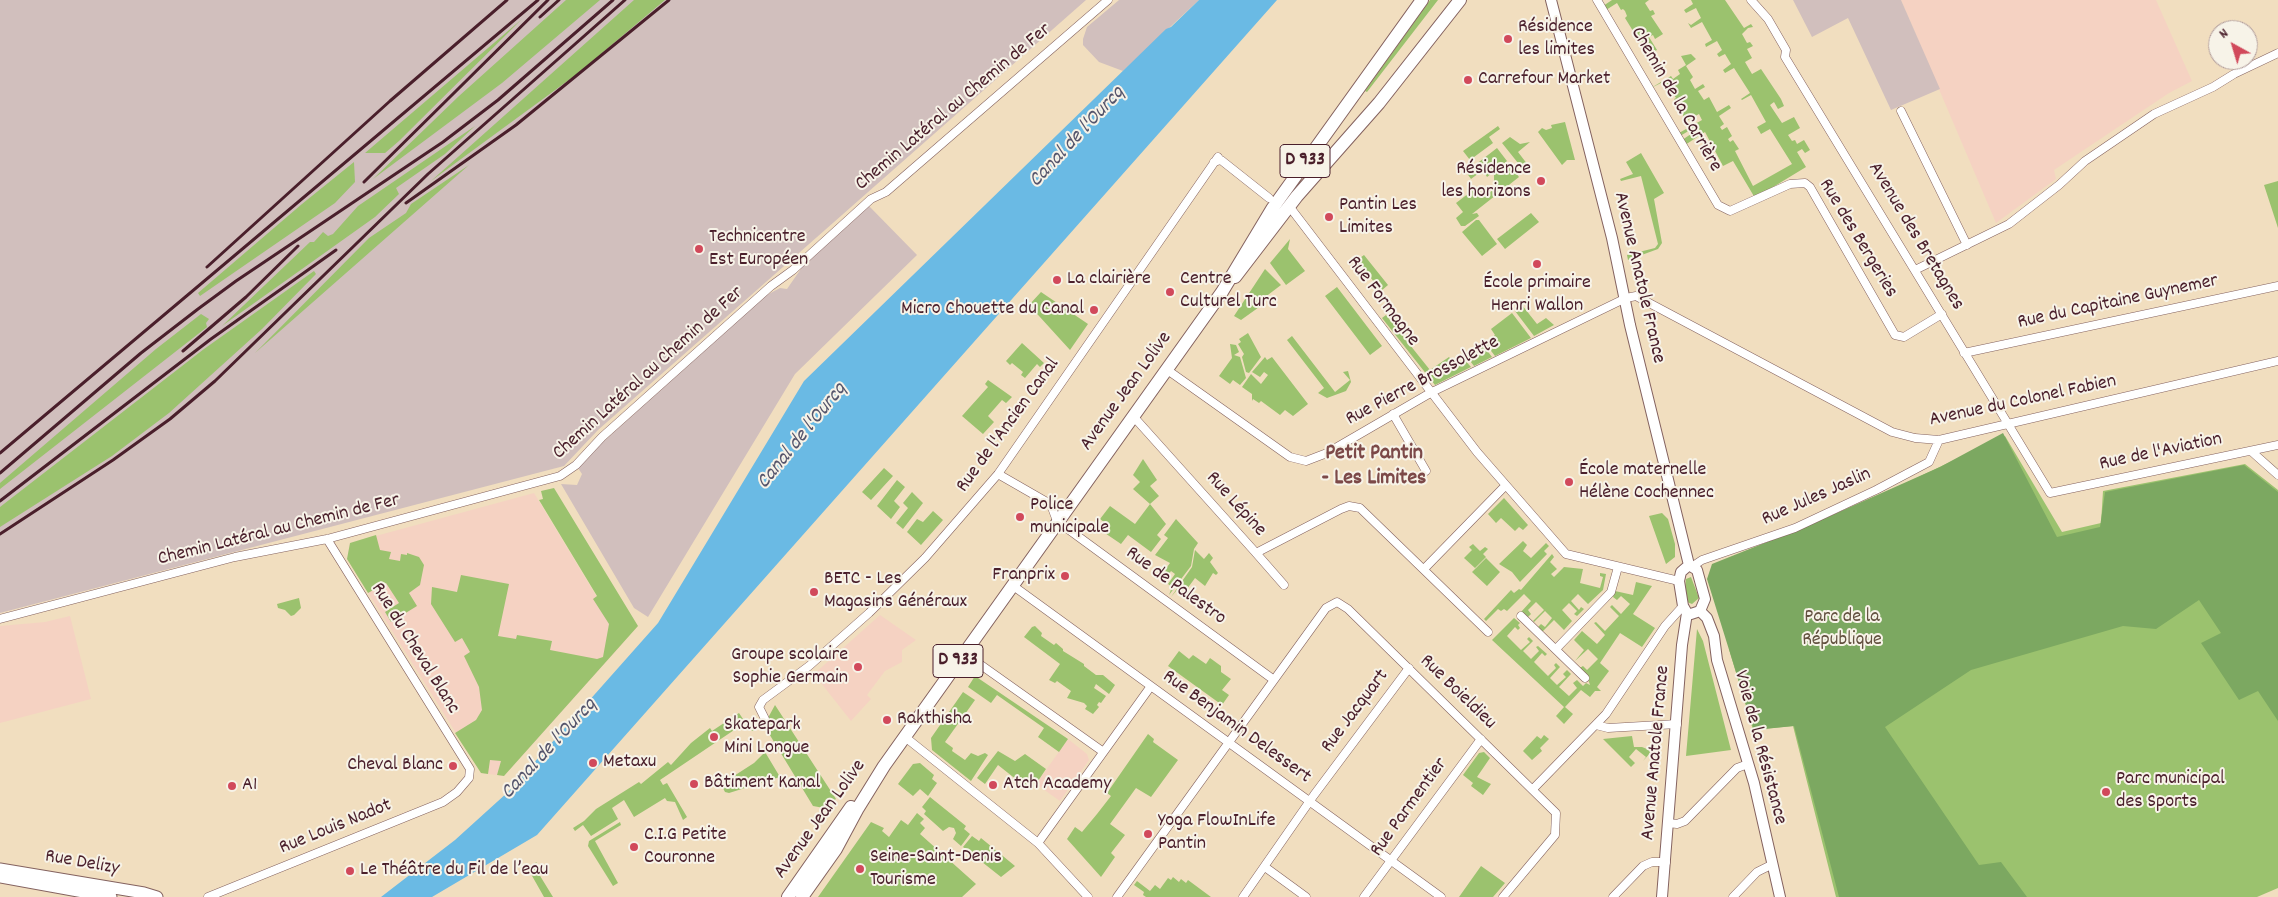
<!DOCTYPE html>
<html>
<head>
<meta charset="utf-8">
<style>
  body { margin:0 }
  #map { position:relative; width:2278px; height:897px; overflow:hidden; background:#f1debf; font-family:Dekko,sans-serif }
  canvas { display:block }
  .north { position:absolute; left:2208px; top:20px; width:50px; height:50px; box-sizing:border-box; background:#f7f3e8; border:1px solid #b29e9c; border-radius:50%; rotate:321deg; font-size:14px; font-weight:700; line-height:20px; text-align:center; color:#4a1f2b }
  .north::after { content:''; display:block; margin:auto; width:18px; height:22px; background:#d1495b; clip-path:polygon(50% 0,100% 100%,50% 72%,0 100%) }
</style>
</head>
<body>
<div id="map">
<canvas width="2278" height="897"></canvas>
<div class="north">N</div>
</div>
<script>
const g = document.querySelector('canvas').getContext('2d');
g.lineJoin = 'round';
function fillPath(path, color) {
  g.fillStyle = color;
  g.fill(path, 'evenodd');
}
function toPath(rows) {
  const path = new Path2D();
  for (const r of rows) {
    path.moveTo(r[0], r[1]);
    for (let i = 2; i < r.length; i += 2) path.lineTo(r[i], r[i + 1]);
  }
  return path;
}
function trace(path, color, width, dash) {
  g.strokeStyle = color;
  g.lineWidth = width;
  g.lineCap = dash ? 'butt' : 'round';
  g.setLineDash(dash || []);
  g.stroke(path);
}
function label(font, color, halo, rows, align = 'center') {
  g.font = font + ' Dekko,sans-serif';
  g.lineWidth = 4;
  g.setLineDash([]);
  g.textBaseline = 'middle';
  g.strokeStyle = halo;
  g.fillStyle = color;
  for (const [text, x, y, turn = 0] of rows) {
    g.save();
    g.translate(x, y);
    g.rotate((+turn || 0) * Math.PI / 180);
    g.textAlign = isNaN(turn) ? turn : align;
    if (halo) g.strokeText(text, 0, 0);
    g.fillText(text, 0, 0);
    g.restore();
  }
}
fillPath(toPath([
  [1901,0,2156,0,2192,81,2169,93,2054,170,2056,179,1996,223],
  [534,493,624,642,504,776,481,773,347,559,350,543],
  [880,615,916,640,902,650,902,662,885,671,867,695,871,699,851,721,814,674],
  [70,616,91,699,0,723,0,626,45,622],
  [1068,739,1087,754,1089,760,1060,801,1036,784]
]), '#f5d2c2');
fillPath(toPath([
  [0,0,1086,0,598,430,564,466,0,613],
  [1119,0,1199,0,1123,71,1099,62,1083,45,1083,39,1087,27],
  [1793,0,1901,0,1940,89,1891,110,1848,18,1812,37],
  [869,206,917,255,795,374,648,617,634,608,561,484,577,485,582,474,578,468,603,442,765,296,780,288,787,289,805,263]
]), '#d1bfbd');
fillPath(toPath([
  [566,0,600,0,502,83,373,179,459,96],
  [634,0,665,0,577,74,431,181],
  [1430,0,1438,0,1367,92,1365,91],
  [1612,0,1649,0,1645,3,1650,11,1653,10,1655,14,1651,16,1663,34,1655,39,1653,35,1649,37,1657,50,1648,55,1642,41,1639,42,1635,35,1637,33,1635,30,1633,31,1625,18,1627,16,1625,11,1623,9,1621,10,1617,3,1606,10,1603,6],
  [1691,0,1725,0,1744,28,1751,24,1753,27,1748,28,1742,34,1747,43,1750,42,1753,46,1747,49,1752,58,1745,62,1752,74,1761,69,1781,99,1784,106,1778,109,1774,102,1770,105,1782,123,1794,117,1800,128,1788,135,1792,141,1795,140,1797,144,1804,140,1810,150,1805,153,1802,149,1797,152,1806,167,1755,198,1733,161,1723,166,1705,132,1685,145,1682,140,1694,132,1692,129,1680,136,1679,133,1702,120,1699,114,1688,120,1686,116,1684,117,1680,110,1682,108,1674,99,1676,98,1674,95,1671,96,1663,82,1651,88,1671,76,1673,79,1680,74,1678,70,1686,65,1681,56,1691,54,1696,59,1686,66,1693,77,1690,80,1695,89,1703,84,1705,87,1698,91,1704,100,1709,97,1717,112,1729,105,1731,108,1719,116,1724,124,1720,127,1722,130,1727,127,1732,136,1728,139,1730,142,1733,140,1739,149,1735,151,1753,186,1792,164,1770,129,1761,134,1757,127,1766,122,1751,95,1742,100,1741,99,1750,93,1734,68,1725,73,1723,70,1731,64,1725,54,1719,57,1717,54,1722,50,1717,41,1706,47,1705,44,1712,40,1702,22,1691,28,1688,23,1691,25,1701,18,1696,8,1686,13,1684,10,1693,4],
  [522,19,399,141,385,153,365,153],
  [1565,122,1575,160,1567,160,1562,165,1538,132,1542,128,1546,130,1552,128,1551,125],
  [475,126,445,154,396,188,399,194,375,217,222,326,310,242,314,242,323,232,328,236,333,234,358,206],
  [1498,126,1500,129,1489,137,1493,143,1470,160,1463,151],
  [1510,137,1520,144,1530,142,1518,152,1531,169,1526,173,1502,143],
  [1497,148,1507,161,1487,177,1483,170,1471,179,1466,172],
  [1641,153,1664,193,1654,199,1662,243,1658,249,1628,260,1627,255,1655,248,1658,244,1641,176,1621,181,1620,179,1633,174,1626,162],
  [354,162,355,182,335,203,200,296,198,293,302,204],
  [1508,163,1519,177,1472,214,1477,213,1479,216,1465,226,1461,226,1456,218,1463,212,1456,203,1477,187,1485,196,1494,189,1494,174],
  [469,165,255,353,369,238,406,213,411,204],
  [2278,181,2278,228,2264,185],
  [1531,213,1539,222,1505,249,1497,239],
  [1476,220,1479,220,1497,244,1482,256,1462,232],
  [1290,239,1288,249,1305,271,1286,285,1270,263],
  [1364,255,1388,285,1381,291,1357,260],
  [1265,269,1281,285,1260,301,1262,305,1241,320,1234,316],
  [314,271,316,274,262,329,169,413,112,456,0,527,0,507,204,349],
  [1337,287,1382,346,1370,355,1325,296],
  [1041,292,1088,324,1070,350,1029,305],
  [1522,305,1537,324,1546,318,1554,325,1534,336,1515,311],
  [1512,313,1531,338,1495,356,1485,343,1495,335,1491,329],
  [201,314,209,319,206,323,207,327,0,489,0,483,156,349],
  [1386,315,1430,370,1449,357,1456,366,1464,359,1471,367,1435,385,1382,318],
  [1248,333,1261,357,1249,373,1246,372,1242,357,1244,354,1238,344,1241,342,1239,339],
  [1292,336,1335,392,1350,380,1343,372,1348,371,1351,382,1346,391,1327,398,1318,393,1324,388,1287,340],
  [1022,343,1044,363,1040,367,1037,364,1025,378,1021,375,1023,372,1012,363,1010,365,1006,361],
  [1230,344,1236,345,1239,352,1234,355,1240,357,1246,378,1240,385,1233,380,1230,384,1219,376,1232,358],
  [1483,345,1492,357,1474,366,1467,357],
  [1265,357,1267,360,1272,357,1308,404,1293,416,1285,410,1280,415,1261,401,1259,403,1253,399,1252,401,1252,394,1242,387,1251,374,1261,384,1268,375,1264,372,1260,377,1252,372],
  [988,380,1012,397,1006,403,1002,400,988,416,994,422,983,434,962,416,988,387,985,384],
  [2005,436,2062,532,2101,523,2103,491,2245,464,2278,490,2278,888,2257,897,1836,897,1793,726,1753,730,1729,649,1832,518],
  [1143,459,1157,480,1150,486,1159,496,1150,504,1166,524,1157,535,1161,539,1151,552,1128,535,1121,544,1096,527,1098,524,1103,527,1105,523,1100,519,1110,506,1135,524,1150,504,1133,489,1140,482,1133,475],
  [884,468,893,476,871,500,862,492],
  [897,480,905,487,894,501,900,507,891,519,877,506],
  [554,488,638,626,504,776,497,775,501,761,490,760,488,774,481,773,455,733,476,720,482,710,479,687,464,656,470,652,462,638,455,642,431,604,432,587,457,592,461,575,509,584,498,636,516,639,517,635,552,641,550,650,597,659,603,657,609,624,593,599,597,596,539,500,543,499,541,491],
  [912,492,923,503,903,529,896,523,908,508,903,503],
  [1504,498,1528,525,1523,530,1519,527,1515,531,1501,518,1496,523,1488,514],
  [933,511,943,520,921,545,907,532,917,519,923,522],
  [1662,513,1668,519,1675,544,1675,557,1666,564,1649,516],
  [1176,519,1198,543,1194,549,1191,566,1169,595,1172,587,1168,584,1175,574,1171,571,1166,578,1162,574,1170,563,1155,555,1168,538,1164,535],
  [376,535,380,550,391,552,389,559,400,561,401,554,407,555,407,553,419,557,424,565,420,585,409,593,417,606,391,622,385,612,399,603,386,583,368,593,347,559,350,543],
  [1523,541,1527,545,1523,551,1531,558,1546,543,1549,546,1544,551,1547,554,1520,582,1512,572,1499,564],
  [1473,544,1480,551,1485,547,1488,549,1483,554,1486,557,1475,568,1464,558,1472,550,1469,547],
  [1195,550,1204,559,1209,553,1213,558,1210,562,1218,573,1216,575,1213,573,1205,586,1195,578,1187,589,1181,585,1171,597,1192,567],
  [1552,554,1554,557,1550,562,1557,569,1551,574,1554,577,1564,567,1583,569,1580,583,1600,588,1603,577,1600,576,1600,573,1606,574,1603,590,1588,604,1578,594,1571,601,1579,610,1581,607,1584,609,1577,616,1574,614,1577,611,1569,603,1562,610,1572,621,1564,630,1554,620,1542,632,1537,628,1541,624,1545,627,1552,618,1545,611,1534,622,1533,621,1544,610,1536,602,1528,610,1531,614,1527,618,1521,612,1531,601,1524,594,1507,611,1504,609,1501,611,1498,609,1486,621,1484,619,1511,590,1514,593,1519,589,1521,590],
  [1486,558,1500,572,1487,586,1472,572],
  [1691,577,1699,598,1692,604,1687,602,1684,597,1686,579],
  [1636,582,1652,586,1633,614,1655,628,1642,647,1620,633,1600,663,1609,671,1597,687,1601,691,1595,691,1590,697,1581,690,1565,707,1573,714,1564,724,1556,716,1564,707,1492,640,1514,618,1520,623,1518,625,1520,628,1518,630,1515,627,1507,636,1521,650,1530,642,1527,639,1529,637,1533,641,1523,651,1531,659,1539,651,1536,647,1538,646,1547,654,1545,656,1542,653,1534,662,1548,676,1556,668,1554,665,1556,663,1560,667,1550,678,1557,685,1566,677,1563,674,1567,670,1571,674,1559,687,1569,696,1577,688,1573,683,1577,680,1583,686,1586,683,1590,685,1588,679,1578,669,1583,666,1587,670,1598,659,1588,649,1575,661,1584,650,1574,640,1582,631,1597,644,1605,635,1594,623,1596,622,1605,631,1619,616,1610,607,1612,605,1621,614,1630,604,1621,596,1617,600,1613,597,1615,591,1633,595],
  [299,598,301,608,294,615,291,616,285,610,278,608,277,604],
  [1035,626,1042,633,1041,636,1054,645,1056,643,1063,649,1063,651,1084,664,1084,666,1096,675,1103,675,1115,685,1109,694,1096,684,1094,688,1106,696,1101,703,1099,702,1097,705,1099,707,1093,714,1085,709,1087,706,1084,703,1067,698,1071,691,1057,681,1055,683,1049,680,1060,664,1024,637,1032,627],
  [1697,629,1703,641,1731,750,1686,756],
  [1179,651,1189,659,1193,655,1206,664,1210,658,1221,666,1221,672,1231,679,1222,690,1229,695,1222,705,1168,666],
  [975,676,1068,739,1059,752,1038,737,1044,728,997,695,991,703,968,687],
  [963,692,975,700,945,742,953,748,952,751,965,760,971,753,978,756,985,753,988,755,971,781,932,750,931,738],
  [775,705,836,799,824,808,813,806,768,732,769,716],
  [739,713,743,719,746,718,749,721,755,730,752,731,746,722,660,780,663,785,667,783,687,817,683,820,675,802,667,801,665,798,634,817,624,800,612,808,618,819,591,836,583,825,575,831,573,828,584,821,596,809,639,782,641,784,668,762,671,765,691,743,710,728,712,731],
  [1148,734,1154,739,1153,742,1178,760,1151,797,1136,788,1110,824,1125,835,1111,853,1115,857,1101,877,1067,839,1075,827,1082,832,1097,814,1111,796,1107,793],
  [1544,735,1549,739,1540,748,1542,751,1532,760,1523,751,1537,736,1541,739],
  [1632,736,1634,747,1642,747,1652,751,1643,761,1646,757,1636,749,1629,757,1635,763,1631,767,1603,739],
  [998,751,1015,761,1025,754,1046,769,1036,784,1032,782,1027,788,998,765,985,784,977,778],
  [765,752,780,777,729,793,725,792,722,786,723,783,754,763],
  [1484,752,1490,758,1477,777,1491,784,1483,795,1471,786,1473,783,1463,775,1479,753],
  [920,763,934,775,932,779,937,783,928,796,920,789,913,796,898,784,913,764],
  [930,797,966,826,964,829,970,834,961,846,953,839,956,833,954,828,949,827,943,831,924,814,926,811,922,807],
  [917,813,924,819,920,823,925,828,920,834,976,884,962,897,818,897,871,822,884,828,882,831,889,837,901,820,908,825],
  [620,822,621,825,595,841,618,883,613,886,588,846,589,841],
  [972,836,979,841,981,838,1015,866,1001,877,963,847],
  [537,862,534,866,553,897,544,897,527,867],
  [1481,866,1505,883,1493,897,1459,897],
  [1173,877,1179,882,1181,879,1186,883,1188,880,1211,897,1146,897,1143,895,1144,892,1134,885,1137,881,1150,891,1155,885,1160,889,1168,878,1171,880]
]), '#9bc26e');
fillPath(toPath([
  [2003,433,2057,537,2100,527,2105,492,2244,465,2278,492,2278,721,2258,691,2239,700,2201,643,2221,633,2199,600,2156,629,2123,626,1971,670,1885,727,1979,865,2001,862,2027,897,1839,897,1794,726,1754,730,1707,579,1712,564,1812,524,1940,467]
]), '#7ca861');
fillPath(toPath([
  [1199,0,1277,0,537,835,432,897,381,897,455,840,508,792,658,623,804,381,1166,29,1171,27]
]), '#6abae4');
const minor = toPath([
  [1597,0,1718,205,1730,211,1790,184,1805,183,1810,187,1895,335,1904,337,1942,314],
  [1751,0,1768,19,1786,50,1785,57,2050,493,2278,445],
  [1901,111,1967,245],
  [1214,162,1221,160,1269,198],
  [1289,206,1477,452,1566,554,1679,581],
  [1915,270,2009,224,2059,185,2085,161,2154,114,2213,87,2234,74,2278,53],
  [1964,353,2278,286],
  [1166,369,1290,457,1306,461,1327,453,1432,392,1626,298,1636,296,1892,432,1915,438,1939,440,2278,361],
  [1393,414,1426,471],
  [1133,416,1256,553,1341,509,1349,506,1360,508,1488,632],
  [2251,451,2278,475],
  [998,474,1045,501,1051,505,1057,521,1274,680],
  [1256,553,1284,585],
  [1693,566,1702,560,1795,528,1876,490,1929,462,1939,440],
  [1424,569,1505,486],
  [1012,585,1441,897],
  [1521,616,1585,678],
  [0,619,235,557,327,539,560,476,576,465,602,437,771,286,793,270,871,199,886,192,1108,0],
  [1556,649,1611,592,1618,567],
  [964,653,1102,751],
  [765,719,759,707,763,700,809,666,869,613,925,558,998,474,1218,157],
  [1596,725,1608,728,1677,724],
  [905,737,1038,843,1088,897],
  [1533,789,1606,714,1665,626,1683,606],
  [1668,823,1677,824,1685,821,1737,768,1748,764],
  [1038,843,1151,686],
  [1265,867,1306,897],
  [208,897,443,802,457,792,469,778,470,769,327,539],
  [1117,897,1326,608,1337,602,1348,609,1556,813,1555,835,1503,897],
  [1243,897,1314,795,1409,668],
  [1364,897,1481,739],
  [1613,897,1643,866,1652,862,1666,862],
  [1733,897,1757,872,1771,865]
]);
const tertiary = toPath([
  [1551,0,1612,238,1630,325,1689,565],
  [1689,565,1697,570,1705,599,1700,611,1691,614,1687,613,1683,606,1679,581,1681,572,1689,565],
  [1700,611,1707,618,1714,636,1717,660,1754,783,1780,897],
  [1662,897,1682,645,1687,613]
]);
const secondary = toPath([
  [0,869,144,893,157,897],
  [0,877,111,897]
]);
const primary = toPath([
  [1235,277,1297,196,1379,103,1460,0],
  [788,897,851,807],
  [802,897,836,849,858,808,884,766,1222,292,1272,209,1422,0]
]);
trace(minor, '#84625f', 9);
trace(tertiary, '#84625f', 12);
trace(secondary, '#84625f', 13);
trace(primary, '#84625f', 14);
trace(minor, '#fff', 8);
trace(tertiary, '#fff', 10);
trace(secondary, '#fff', 11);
trace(primary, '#fff', 12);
trace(toPath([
  [540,17,559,0],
  [364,182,548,0],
  [406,203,516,125,669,0],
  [207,267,390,101,507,0],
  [183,351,246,297,298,246],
  [0,453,538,0],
  [0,473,141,353,198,309,236,281,443,142,498,100,613,0],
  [0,501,211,339,336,250],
  [0,534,113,460,170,419,215,381,428,174,625,0]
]), '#4a1f2b', 3);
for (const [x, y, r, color] of [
  [1508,39,5,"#d1495b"],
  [1468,80,5,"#d1495b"],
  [1541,181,5,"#d1495b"],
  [1329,217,5,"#d1495b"],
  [699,249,5,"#d1495b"],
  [1537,264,5,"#d1495b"],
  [1057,280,5,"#d1495b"],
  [1170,292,5,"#d1495b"],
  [1094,310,5,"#d1495b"],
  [1569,482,5,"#d1495b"],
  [1020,517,5,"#d1495b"],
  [1065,576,5,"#d1495b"],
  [814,592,5,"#d1495b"],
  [858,667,5,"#d1495b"],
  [887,720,5,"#d1495b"],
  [714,737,5,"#d1495b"],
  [593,763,5,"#d1495b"],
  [453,766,5,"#d1495b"],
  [694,784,5,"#d1495b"],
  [993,785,5,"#d1495b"],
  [232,786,5,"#d1495b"],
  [2106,792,5,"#d1495b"],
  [1148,834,5,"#d1495b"],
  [634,847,5,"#d1495b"],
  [860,869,5,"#d1495b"],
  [350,871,5,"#d1495b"]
]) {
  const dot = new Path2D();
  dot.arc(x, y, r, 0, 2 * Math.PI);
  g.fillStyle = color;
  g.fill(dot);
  trace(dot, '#f7f3e8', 2);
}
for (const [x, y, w] of [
  [1305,161,50],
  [958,661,50]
]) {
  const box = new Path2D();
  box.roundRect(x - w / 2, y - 16.5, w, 33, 4);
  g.fillStyle = '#f7f3e8';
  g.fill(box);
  trace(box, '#4a1f2b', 1);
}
label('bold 19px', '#4a1f2b', null, [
  ["D 933",1305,161],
  ["D 933",958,661]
]);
label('20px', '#4a1f2b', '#f7f3e8', [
  ["Résidence",1518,28],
  ["les limites",1518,51],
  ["Carrefour Market",1478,80],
  ["Résidence",1531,170,"right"],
  ["les horizons",1531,193,"right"],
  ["Pantin Les",1339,206],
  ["Limites",1339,229],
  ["Technicentre",709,238],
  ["Est Européen",709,261],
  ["La clairière",1067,280],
  ["Centre",1180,280],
  ["Culturel Turc",1180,303],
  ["École primaire",1537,284,"center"],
  ["Henri Wallon",1537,307,"center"],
  ["Micro Chouette du Canal",1084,310,"right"],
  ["École maternelle",1579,471],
  ["Hélène Cochennec",1579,494],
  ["Police",1030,506],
  ["municipale",1030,529],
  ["Franprix",1055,576,"right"],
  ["BETC - Les",824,580],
  ["Magasins Généraux",824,603],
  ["Groupe scolaire",848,656,"right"],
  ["Sophie Germain",848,679,"right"],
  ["Rakthisha",897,720],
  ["Skatepark",724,726],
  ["Mini Longue",724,749],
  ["Metaxu",603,763],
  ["Cheval Blanc",443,766,"right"],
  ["Parc municipal",2116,780],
  ["des Sports",2116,803],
  ["Bâtiment Kanal",704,784],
  ["Atch Academy",1003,785],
  ["A1",242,786],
  ["Yoga FlowInLife",1158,822],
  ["Pantin",1158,845],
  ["C.I.G Petite",644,836],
  ["Couronne",644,859],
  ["Seine-Saint-Denis",870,858],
  ["Tourisme",870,881],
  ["Le Théâtre du Fil de l’eau",360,871]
], 'left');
label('20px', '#4a1f2b', '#f7f3e8', [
  ["Chemin de la Carrière",1675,100,60],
  ["Chemin Latéral au Chemin de Fer",954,108,-40],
  ["Avenue des Bretagnes",1915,237,59],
  ["Rue des Bergeries",1857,239,59],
  ["Avenue Anatole France",1638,278,77],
  ["Rue Formagne",1382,302,53],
  ["Rue du Capitaine Guynemer",2118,303,-12],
  ["Chemin Latéral au Chemin de Fer",649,374,-42],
  ["Rue Pierre Brossolette",1423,382,-28],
  ["Avenue Jean Lolive",1127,392,-54],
  ["Avenue du Colonel Fabien",2023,402,-12],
  ["Rue de l'Ancien Canal",1009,426,-54],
  ["Rue de l'Aviation",2161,453,-12],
  ["Rue Jules Jaslin",1817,498,-24],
  ["Rue Lépine",1235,505,48],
  ["Chemin Latéral au Chemin de Fer",279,531,-14],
  ["Rue de Palestro",1175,587,36],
  ["Rue du Cheval Blanc",414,649,58],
  ["Rue Boieldieu",1457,693,44],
  ["Rue Jacquart",1356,712,-53],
  ["Rue Benjamin Delessert",1236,728,36],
  ["Voie de la Résistance",1759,748,75],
  ["Avenue Anatole France",1657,753,-85],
  ["Rue Parmentier",1410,808,-54],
  ["Avenue Jean Lolive",821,820,-54],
  ["Rue Louis Nadot",336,828,-22],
  ["Rue Delizy",82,864,10]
]);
label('20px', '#62503f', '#f7f3e8', [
  ["Parc de la",1842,618],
  ["République",1842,641]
]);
label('italic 21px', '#55556c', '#f7f3e8', [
  ["Canal de l'Ourcq",1078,138,-47],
  ["Canal de l'Ourcq",803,437,-51],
  ["Canal de l'Ourcq",550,750,-47]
]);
label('bold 22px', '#7c4948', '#f7f3e8', [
  ["Petit Pantin",1374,455],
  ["- Les Limites",1374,480]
]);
</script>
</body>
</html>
